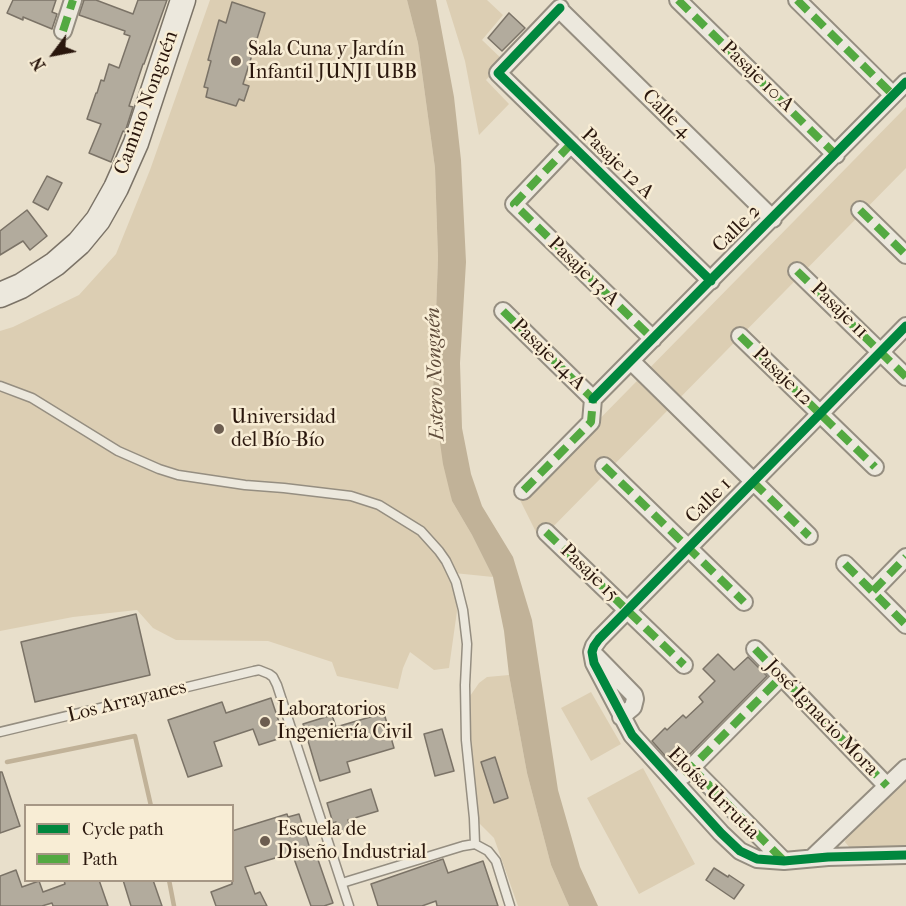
<!DOCTYPE html>
<html>
<head>
<meta charset="utf-8">
<style>
  body { margin:0 }
  #map { position:relative; width:906px; height:906px; overflow:hidden; background:#e8dfcb; font-family:"IM FELL French Canon",serif }
  canvas { display:block }
  .legend { position:absolute; left:24px; top:804px; width:210px; height:78px; box-sizing:border-box; background:#f8edd5; border:2px solid #a69785; margin:0; padding:8px 10px; list-style:none; font-size:18px; color:#2a170d }
  .legend li { display:flex; align-items:center; gap:12px; height:30px }
  .legend b { width:30px; border:2px solid #a69785 }
  .north { position:absolute; left:24px; top:24px; width:60px; height:60px; -webkit-text-stroke:4px #f8edd5; paint-order:stroke; rotate:238deg; font-size:16px; font-weight:700; line-height:24px; text-align:center; color:#2a170d }
  .north::after { content:''; display:block; margin:auto; width:21px; height:27px; background:#2a170d; clip-path:polygon(50% 0,100% 100%,50% 72%,0 100%) }
</style>
</head>
<body>
<div id="map">
<canvas width="906" height="906"></canvas>
<ul class="legend">
<li><b style="height:8px;background:#00873e"></b>Cycle path</li>
<li><b style="height:8px;background:#53a941"></b>Path</li>
</ul>
<div class="north">N</div>
</div>
<script>
const g = document.querySelector('canvas').getContext('2d');
g.lineJoin = 'round';
function fillPath(path, color) {
  g.fillStyle = color;
  g.fill(path, 'evenodd');
}
function toPath(rows) {
  const path = new Path2D();
  for (const r of rows) {
    path.moveTo(r[0], r[1]);
    for (let i = 2; i < r.length; i += 2) path.lineTo(r[i], r[i + 1]);
  }
  return path;
}
function trace(path, color, width, dash) {
  g.strokeStyle = color;
  g.lineWidth = width;
  g.lineCap = dash ? 'butt' : 'round';
  g.setLineDash(dash || []);
  g.stroke(path);
}
function label(font, color, halo, rows, align = 'center') {
  g.font = font + ' "IM FELL French Canon",serif';
  g.lineWidth = 5;
  g.setLineDash([]);
  g.textBaseline = 'middle';
  g.strokeStyle = halo;
  g.fillStyle = color;
  for (const [text, x, y, turn = 0] of rows) {
    g.save();
    g.translate(x, y);
    g.rotate((+turn || 0) * Math.PI / 180);
    g.textAlign = isNaN(turn) ? turn : align;
    if (halo) g.strokeText(text, 0, 0);
    g.fillText(text, 0, 0);
    g.restore();
  }
}
fillPath(toPath([
  [210,0,407,0,418,43,435,168,438,258,433,393,452,501,472,535,493,577,454,573,457,611,449,668,434,670,410,652,403,668,398,689,337,676,332,662,268,641,176,640,153,628,137,610,73,617,0,631,0,331,13,327,79,295,116,254,150,170],
  [446,0,487,0,503,15,482,40,504,61,486,80,509,104,479,135,465,61],
  [906,107,906,168,540,540,520,500],
  [509,675,527,773,551,865,569,906,518,906,494,838,477,821,464,722,468,699,479,683,487,677],
  [591,692,621,744,591,761,561,708],
  [643,768,695,864,639,894,587,798],
  [906,778,906,848,850,848,845,842,846,836]
]), '#dcceb3');
fillPath(toPath([
  [407,0,436,0,454,97,461,160,466,262,460,363,462,428,471,474,482,506,513,557,532,620,558,790,580,867,598,906,569,906,551,865,527,773,509,675,504,631,493,577,472,535,452,501,443,464,433,393,438,258,435,168,418,43]
]), '#c1b298');
trace(toPath([
  [7,762,135,736,151,806],
  [169,880,174,906]
]), '#c1b298', 4.5);
const building = toPath([
  [13,0,56,0,52,12,57,14,52,29,23,17,23,20,7,13,13,0],
  [84,0,96,0,133,14,138,0,167,0,144,64,143,64,129,106,133,107,125,132,123,131,111,162,89,153,101,124,87,119,96,93,97,93,101,80,104,81,109,64,119,68,130,36,124,34,125,31,79,15,84,0],
  [232,2,265,13,243,84,249,86,244,101,239,99,236,106,206,97,208,88,204,87,211,61,208,60,219,20,226,23,232,2],
  [509,13,525,28,502,51,488,38,509,13],
  [47,176,62,183,48,210,33,202,47,176],
  [27,210,47,236,30,250,23,241,0,255,0,231,27,210],
  [136,614,150,675,35,702,21,642,136,614],
  [718,654,734,670,748,657,767,676,676,768,652,741,665,728,667,730,683,715,686,718,703,702,699,697,715,681,703,669,718,654],
  [271,698,284,737,259,745,253,729,214,742,222,766,188,777,168,720,222,702,226,713,271,698],
  [384,713,394,748,347,762,350,772,320,781,303,724,332,715,336,727,384,713],
  [442,729,454,771,435,776,424,734,442,729],
  [495,757,508,798,494,803,481,762,495,757],
  [0,772,2,772,20,826,0,833,0,772],
  [371,789,378,811,348,820,351,829,340,833,336,822,333,823,327,803,371,789],
  [287,814,288,817,299,814,311,852,315,851,333,903,324,906,311,906,292,853,245,867,255,894,260,892,267,906,216,906,211,892,232,884,232,831,287,814],
  [443,859,448,873,483,861,498,906,437,906,436,901,422,906,378,906,371,884,443,859],
  [714,868,728,877,729,875,744,885,734,899,706,880,714,868],
  [16,870,22,887,39,881,43,892,65,884,64,880,99,880,108,906,53,906,52,903,42,906,0,906,0,876,16,870],
  [123,880,153,880,162,906,131,906,123,880]
]);
fillPath(building, '#b2ab9d');
trace(building, '#7b7367', 1.5);
const service = toPath([
  [0,386,32,398,118,451,159,469,178,475,245,485,284,488,351,496,379,505,421,531,439,551,446,561,456,582,463,610,467,644,465,685,466,740,474,818,475,844],
  [0,732,254,671,259,670,269,674,273,677,277,685,349,906],
  [342,883,463,846,475,844,488,851,496,861,510,906]
]);
const minor = toPath([
  [678,0,836,155],
  [797,0,893,95],
  [560,8,498,73,711,281],
  [560,8,561,11,773,219],
  [63,31,73,0],
  [571,144,514,204,653,339],
  [860,210,906,255],
  [797,271,906,377],
  [503,311,593,399],
  [906,326,599,639,594,646,592,652,594,663,632,735,721,833,740,851,757,859,784,861,828,857,906,855],
  [740,336,875,467],
  [631,361,809,536],
  [593,399,906,82],
  [604,466,744,602],
  [523,491,591,422,593,399],
  [546,532,684,665],
  [845,564,906,625],
  [873,591,906,557],
  [755,649,887,786],
  [596,656,634,695,635,699,633,707,621,717],
  [691,767,784,861],
  [684,775,781,677],
  [812,858,906,768]
]);
const secondary = toPath([
  [0,295,21,286,55,264,79,243,98,220,116,188,136,143,183,0]
]);
trace(service, '#958e81', 11);
trace(minor, '#958e81', 20);
trace(secondary, '#7b7367', 27);
trace(service, '#ece8dd', 8);
trace(minor, '#ece8dd', 16);
trace(secondary, '#ece8dd', 24);
trace(toPath([
  [678,0,836,155],
  [797,0,893,95],
  [63,31,73,0],
  [571,144,514,204,653,339],
  [860,210,906,255],
  [797,271,906,377],
  [503,311,593,399,591,422,523,491],
  [740,336,875,467],
  [604,466,744,602],
  [753,482,809,536],
  [546,532,684,665],
  [845,564,906,625],
  [873,591,906,557],
  [755,649,887,786],
  [691,767,784,861],
  [684,775,781,677]
]), '#53a941', 8, [15, 8]);
trace(toPath([
  [560,8,498,73,711,281],
  [906,326,599,639,594,646,592,652,594,663,632,735,721,833,740,851,757,859,784,861,828,857,906,855],
  [593,399,906,82]
]), '#00873e', 9);
for (const [x, y, r, color] of [
  [236,61,6,"#6c5d50"],
  [219,429,6,"#6c5d50"],
  [265,722,6,"#6c5d50"],
  [265,841,6,"#6c5d50"]
]) {
  const dot = new Path2D();
  dot.arc(x, y, r, 0, 2 * Math.PI);
  g.fillStyle = color;
  g.fill(dot);
  trace(dot, '#f8edd5', 2);
}
label('20px', '#2a170d', '#f8edd5', [
  ["Sala Cuna y Jardín",248,50],
  ["Infantil JUNJI UBB",248,73],
  ["Universidad",231,418],
  ["del Bío-Bío",231,441],
  ["Laboratorios",277,710],
  ["Ingeniería Civil",277,733],
  ["Escuela de",277,830],
  ["Diseño Industrial",277,853]
], 'left');
label('20px', '#2a170d', '#f8edd5', [
  ["Pasaje 10 A",757,77,44],
  ["Camino Nonguén",147,103,-70],
  ["Calle 4",666,114,45],
  ["Pasaje 12 A",617,164,44],
  ["Calle 2",737,229,-45],
  ["Pasaje 13 A",583,272,44],
  ["Pasaje 11",839,311,44],
  ["Pasaje 14 A",548,355,44],
  ["Pasaje 12",782,377,44],
  ["Calle 1",709,501,-45],
  ["Pasaje 15",589,573,44],
  ["Los Arrayanes",127,702,-14],
  ["José Ignacio Mora",821,718,46],
  ["Eloísa Urrutia",713,794,45]
]);
label('italic 21px', '#604d3c', '#f8edd5', [
  ["Estero Nonguén",436,374,-92]
]);
</script>
</body>
</html>
